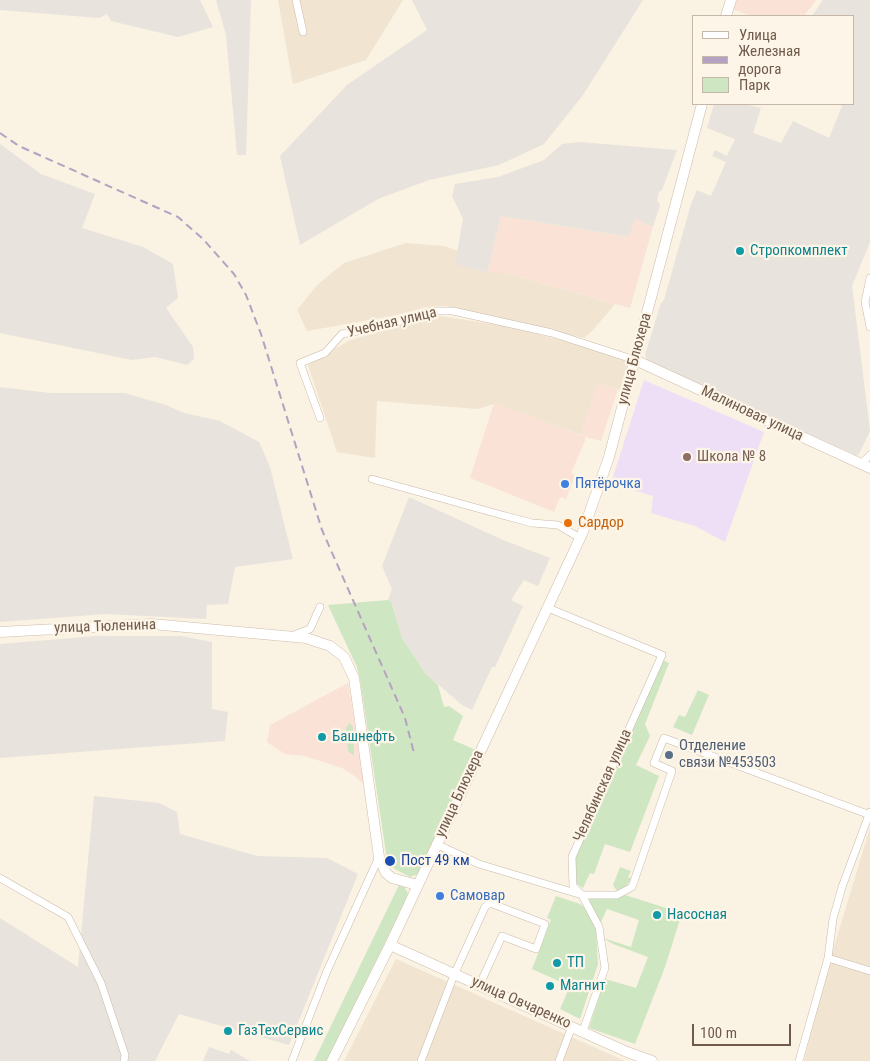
<!DOCTYPE html>
<html>
<head>
<meta charset="utf-8">
<style>
  body { margin:0 }
  #map { position:relative; width:870px; height:1061px; overflow:hidden; background:#faf2e2; font-family:"Roboto Condensed",sans-serif }
  canvas { display:block }
  .legend { position:absolute; left:692px; top:15px; width:162px; height:90px; box-sizing:border-box; background:#fdf6e8; border:1px solid #c5b8a9; margin:0; padding:6px 9px; list-style:none; font-size:15px; color:#705a4b }
  .legend li { display:flex; align-items:center; gap:10px; height:25px }
  .legend b { width:25px; border:1px solid #c5b8a9 }
  .scale { position:absolute; left:692px; top:1024px; width:99px; height:22px; box-sizing:border-box; border:2px solid #705a4b; border-top:0; padding-left:6px; font-size:15px; line-height:18px; white-space:nowrap; color:#705a4b; -webkit-text-stroke:4px #fdf6e8; paint-order:stroke }
</style>
</head>
<body>
<div id="map">
<canvas width="870" height="1061"></canvas>
<ul class="legend">
<li><b style="height:6px;background:#fff"></b>Улица</li>
<li><b style="height:6px;background:#b5a2c2"></b>Железная дорога</li>
<li><b style="height:14px;background:#cfe6c2"></b>Парк</li>
</ul>
<div class="scale">100 m</div>
</div>
<script>
const g = document.querySelector('canvas').getContext('2d');
g.lineJoin = 'round';
function fillPath(path, color) {
  g.fillStyle = color;
  g.fill(path, 'evenodd');
}
function toPath(rows) {
  const path = new Path2D();
  for (const r of rows) {
    path.moveTo(r[0], r[1]);
    for (let i = 2; i < r.length; i += 2) path.lineTo(r[i], r[i + 1]);
  }
  return path;
}
function trace(path, color, width, dash) {
  g.strokeStyle = color;
  g.lineWidth = width;
  g.lineCap = dash ? 'butt' : 'round';
  g.setLineDash(dash || []);
  g.stroke(path);
}
function label(font, color, halo, rows, align = 'center') {
  g.font = font + ' "Roboto Condensed",sans-serif';
  g.lineWidth = 4.5;
  g.setLineDash([]);
  g.textBaseline = 'middle';
  g.strokeStyle = halo;
  g.fillStyle = color;
  for (const [text, x, y, turn = 0] of rows) {
    g.save();
    g.translate(x, y);
    g.rotate((+turn || 0) * Math.PI / 180);
    g.textAlign = isNaN(turn) ? turn : align;
    if (halo) g.strokeText(text, 0, 0);
    g.fillText(text, 0, 0);
    g.restore();
  }
}
fillPath(toPath([
  [278,0,403,0,366,60,293,84],
  [406,243,444,246,458,251,455,263,487,273,506,273,615,304,593,330,584,338,445,306,426,307,397,315,307,331,297,310,317,285,344,263],
  [434,315,510,327,629,358,620,390,598,383,585,436,494,404,478,409,377,401,375,458,337,452,308,365,348,341],
  [870,828,870,1061,804,1061,827,970],
  [396,959,625,1061,344,1061]
]), '#f1e4d1');
fillPath(toPath([
  [737,0,816,0,804,16,751,16,733,9],
  [501,216,629,237,634,217,653,227,630,308,506,273,487,273],
  [597,383,618,389,601,441,585,437,585,441,571,473,575,475,566,499,560,497,554,512,470,478,494,403,584,436,582,430],
  [348,683,365,786,355,776,342,768,305,756,285,754,267,742,270,725]
]), '#fae3d6');
fillPath(toPath([
  [0,0,200,0,213,27,178,37,111,21,107,14,99,18,0,10],
  [216,0,251,0,246,155,237,155,226,35],
  [412,0,643,0,583,95,544,144,499,165,429,180,378,199,300,245,280,156,347,85,427,30],
  [823,0,870,0,870,242,852,286,870,431,858,456,648,362,645,355,661,303,664,300,691,204,697,190,711,196,726,162,712,156,715,150,727,156,735,139,707,128,714,104,745,104,761,108,753,133,781,143,793,121,829,138,842,106,839,104,854,104,854,16,812,16],
  [579,142,677,150,662,190,659,192,657,200,660,205,653,227,635,218,629,237,501,216,487,273,455,264,463,219,452,196,455,184,498,177,544,160,562,144],
  [0,144,41,174,95,194,82,228,143,247,173,264,178,298,166,308,193,347,194,359,187,365,155,357,132,360,0,333],
  [0,387,50,393,124,393,166,405,184,413,220,421,259,442,270,467,293,559,235,567,228,604,207,605,206,619,105,614,0,622],
  [409,497,503,540,550,558,538,586,524,580,511,600,523,606,495,667,492,667,472,710,462,705,425,673,402,638,391,601,388,600,392,589,382,566],
  [97,636,181,636,212,642,212,709,228,712,225,741,0,758,0,644],
  [94,796,159,803,177,812,180,834,257,856,327,858,358,874,289,1045,179,1014,155,1061,0,1061,0,918,78,967],
  [209,1047,229,1054,231,1050,250,1061,203,1061]
]), '#e9e3dd');
fillPath(toPath([
  [644,380,764,432,725,542,695,526,651,513,653,496,611,483]
]), '#efdff6');
fillPath(toPath([
  [388,600,391,601,402,638,425,673,438,685,444,707,449,706,463,716,453,740,476,750,418,874,410,877,393,868,387,860,360,679,357,667,328,605],
  [663,660,669,663,645,724,650,736,636,765,659,776,630,852,605,844,594,874,590,873,583,888,574,882,574,856],
  [698,690,709,695,692,735,673,727,679,715,685,717],
  [350,723,353,727,354,756,348,751,346,728],
  [620,867,631,871,628,877,632,879,624,888,617,891,613,885],
  [399,885,404,887,408,893,402,908,327,1061,314,1061],
  [625,895,682,913,665,967,635,1044,589,1028,605,979,636,988,648,957,613,944,603,938,631,947,639,920,607,909,600,924,589,901,590,898,617,898],
  [556,896,580,904,587,910,596,930,598,964,580,1019,560,1009,570,986,532,969,551,920,547,918]
]), '#cfe6c2');
const street = toPath([
  [296,0,303,32],
  [870,278,865,302,870,327],
  [320,418,300,363,325,353,342,334,389,325,432,311,453,311,552,333,635,360],
  [861,464,870,455],
  [372,479,502,515,532,523,558,525,580,538],
  [548,608,662,655,572,857,573,886,582,895,599,927,605,968,583,1031],
  [294,635,310,629,320,607],
  [436,844,479,864,582,895,617,895,632,887,672,771,654,763,664,738,870,815],
  [0,878,68,917,101,983,125,1055,124,1061],
  [828,958,870,971],
  [292,1061,327,971,379,857],
  [421,1061,454,975,485,907,490,903,545,924,536,949,502,936,480,984],
  [559,1061,572,1026],
  [799,1061,828,958,833,919,842,887,870,812]
]);
const secondary = toPath([
  [726,16,731,0],
  [635,360,870,468],
  [0,632,152,624,306,638,330,646,344,657,354,678,379,857,386,873,392,878,417,885],
  [390,945,627,1052,652,1061],
  [332,1061,390,945,582,534,609,457,702,104]
]);
trace(street, '#cabaaa', 8);
trace(secondary, '#cfbcaa', 11);
trace(street, '#fff', 7);
trace(secondary, '#fff', 10);
trace(toPath([
  [0,133,19,146,178,217,203,239,234,274,246,295,261,334,322,530,405,718,414,753]
]), '#b5a2c2', 2, [8, 5]);
for (const [x, y, r, color] of [
  [740,251,5,"#0f9aa8"],
  [687,457,5,"#8d6e63"],
  [565,484,5,"#3f7fe0"],
  [568,523,5,"#e8710a"],
  [322,737,5,"#0f9aa8"],
  [669,755,5,"#5c6f8a"],
  [390,861,6,"#1a4fb4"],
  [440,896,5,"#3f7fe0"],
  [657,915,5,"#0f9aa8"],
  [557,963,5,"#0f9aa8"],
  [550,986,5,"#0f9aa8"],
  [228,1031,5,"#0f9aa8"]
]) {
  const dot = new Path2D();
  dot.arc(x, y, r, 0, 2 * Math.PI);
  g.fillStyle = color;
  g.fill(dot);
  trace(dot, '#fdf6e8', 2);
}
label('15px', '#0d838f', '#fdf6e8', [
  ["Стропкомплект",750,251],
  ["Башнефть",332,737],
  ["Насосная",667,915],
  ["ТП",567,963],
  ["Магнит",560,986],
  ["ГазТехСервис",238,1031]
], 'left');
label('15px', '#705a4b', '#fdf6e8', [
  ["Учебная улица",392,323,-13],
  ["улица Блюхера",635,359,-75],
  ["Малиновая улица",752,414,25],
  ["улица Тюленина",105,627,-2],
  ["Челябинская улица",603,786,-66],
  ["улица Блюхера",460,794,-65],
  ["улица Овчаренко",521,1003,24]
]);
label('15px', '#785e54', '#fdf6e8', [
  ["Школа № 8",697,457]
], 'left');
label('15px', '#366cbe', '#fdf6e8', [
  ["Пятёрочка",575,484],
  ["Самовар",450,896]
], 'left');
label('15px', '#c56008', '#fdf6e8', [
  ["Сардор",578,523]
], 'left');
label('15px', '#4e5e75', '#fdf6e8', [
  ["Отделение",679,746],
  ["связи №453503",679,763]
], 'left');
label('15px', '#164399', '#fdf6e8', [
  ["Пост 49 км",401,861]
], 'left');
</script>
</body>
</html>
